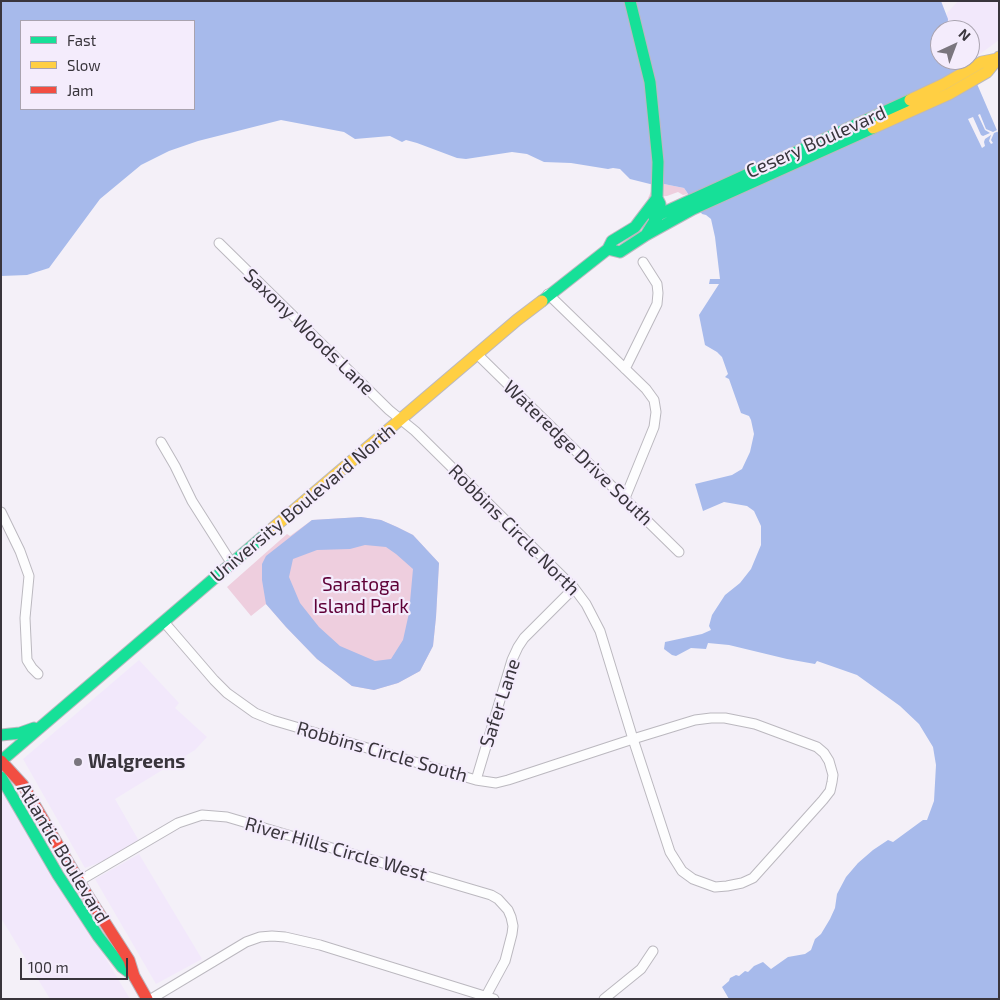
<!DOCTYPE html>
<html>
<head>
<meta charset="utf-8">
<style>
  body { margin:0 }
  #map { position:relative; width:1000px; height:1000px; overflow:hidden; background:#f4f0f8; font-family:"Exo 2",sans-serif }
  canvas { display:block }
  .frame { position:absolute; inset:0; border:2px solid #39353c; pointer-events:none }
  .legend { position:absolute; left:20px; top:20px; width:175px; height:90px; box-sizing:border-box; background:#f4ecfc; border:1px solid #a9a3af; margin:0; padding:6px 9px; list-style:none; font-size:15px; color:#39353c }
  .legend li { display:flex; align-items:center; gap:10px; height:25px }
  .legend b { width:25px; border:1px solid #a9a3af }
  .north { position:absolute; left:930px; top:20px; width:50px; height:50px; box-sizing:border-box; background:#f4ecfc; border:1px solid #a9a3af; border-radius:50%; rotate:43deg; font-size:14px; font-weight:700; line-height:20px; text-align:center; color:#39353c }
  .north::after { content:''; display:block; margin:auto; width:18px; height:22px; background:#7a767e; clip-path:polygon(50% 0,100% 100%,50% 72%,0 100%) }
  .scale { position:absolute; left:20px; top:958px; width:108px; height:22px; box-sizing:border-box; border:2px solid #39353c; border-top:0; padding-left:6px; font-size:15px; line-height:18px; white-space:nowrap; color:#39353c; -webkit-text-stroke:4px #f4ecfc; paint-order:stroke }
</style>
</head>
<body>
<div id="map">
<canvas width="1000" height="1000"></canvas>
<div class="frame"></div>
<ul class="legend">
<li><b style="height:6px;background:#16e098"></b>Fast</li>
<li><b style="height:6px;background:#ffcf43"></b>Slow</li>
<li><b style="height:6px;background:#f24e42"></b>Jam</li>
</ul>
<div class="north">N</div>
<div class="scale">100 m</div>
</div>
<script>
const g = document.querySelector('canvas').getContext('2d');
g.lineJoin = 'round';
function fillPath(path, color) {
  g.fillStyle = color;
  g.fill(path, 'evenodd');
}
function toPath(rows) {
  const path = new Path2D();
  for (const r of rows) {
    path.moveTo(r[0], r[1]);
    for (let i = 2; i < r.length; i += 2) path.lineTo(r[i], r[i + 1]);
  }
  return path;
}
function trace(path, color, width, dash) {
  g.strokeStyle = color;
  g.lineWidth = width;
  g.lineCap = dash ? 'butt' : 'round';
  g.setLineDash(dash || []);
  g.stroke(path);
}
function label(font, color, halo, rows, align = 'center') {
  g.font = font + ' "Exo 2",sans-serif';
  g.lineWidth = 4.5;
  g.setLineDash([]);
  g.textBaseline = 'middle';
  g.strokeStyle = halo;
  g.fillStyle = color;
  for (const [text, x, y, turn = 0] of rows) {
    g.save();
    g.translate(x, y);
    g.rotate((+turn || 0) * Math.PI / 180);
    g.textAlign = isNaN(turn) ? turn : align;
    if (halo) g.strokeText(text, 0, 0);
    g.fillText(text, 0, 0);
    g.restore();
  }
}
fillPath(toPath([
  [958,1,999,1,999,40,968,63,965,60,970,60,970,30,947,30,947,13],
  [139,660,179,703,175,708,207,737,195,750,115,799,139,841,109,859,85,868,23,759],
  [1,789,84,922,130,999,50,999,1,918],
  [139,854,202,959,156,984,95,879]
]), '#f2e8fb');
fillPath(toPath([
  [664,184,684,188,688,194,683,195,678,192,667,196,648,198,654,185],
  [361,517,381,520,397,527,413,535,439,563,436,617,433,646,420,671,398,683,374,690,352,686,317,659,286,627,266,604,251,616,227,587,287,534,290,536,312,520]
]), '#eecede');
fillPath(toPath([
  [1,1,941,1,948,19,947,30,940,30,940,60,965,60,968,63,999,135,999,999,729,999,722,987,729,981,730,978,736,975,739,976,745,971,748,972,754,966,763,962,771,969,788,957,805,954,811,950,815,939,821,934,830,919,835,908,837,894,846,877,858,863,873,850,888,840,893,842,923,820,927,820,934,801,936,765,933,747,919,724,900,706,857,675,817,661,815,664,787,659,729,645,708,643,706,649,691,648,676,656,672,655,664,649,665,642,702,634,711,630,709,626,712,615,725,595,740,583,751,569,761,545,761,526,754,511,747,506,724,502,703,511,695,484,732,475,742,469,750,452,754,434,751,420,749,416,741,413,729,379,725,377,728,374,722,357,717,352,705,345,699,315,719,284,709,284,710,279,720,279,715,237,711,219,706,215,702,214,684,188,664,184,654,185,630,179,620,169,613,168,608,169,571,163,544,162,527,154,512,152,466,159,457,158,417,143,406,140,402,142,390,136,355,139,344,132,281,120,198,141,169,151,141,165,100,199,49,268,27,275,1,276],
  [21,21,194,21,194,109,21,109],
  [361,517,381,520,397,527,413,535,439,563,436,617,433,646,420,671,398,683,374,690,352,686,317,659,286,627,266,604,262,580,262,564,266,556,312,520],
  [365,545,386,547,396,554,413,569,409,613,403,640,391,659,375,661,340,646,319,627,300,603,289,577,293,559,317,550,350,549]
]), '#a7baeb');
fillPath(toPath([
  [980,114,986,129,993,132,999,129,999,131,994,133,991,140,993,143,991,144,989,141,991,135,985,139,984,142,985,146,982,148,968,119,973,117,981,135,983,136,990,133,985,130,978,115]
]), '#f4f0f8');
const street = toPath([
  [548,294,646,389,654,400,656,412,654,427,625,498],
  [477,354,679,552],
  [625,369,657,304,658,293,657,284,643,262],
  [161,442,175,466,192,501,232,564],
  [1,512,20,551,29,576,25,618,27,660,32,668,38,674],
  [164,622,214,680,227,693,255,713,272,720,476,780,496,783,508,780,633,739,695,720,711,718,725,718,755,724,817,747,824,753,829,761,833,775,832,782,830,791,823,800,753,878,742,883,727,886,715,887,693,879,682,871,670,852,633,739,600,631,586,604,574,588,415,431,389,410,219,243],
  [476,780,512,660,518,647,524,638,574,588],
  [79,881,178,823,202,815,227,817,491,895,498,899,508,910,511,917,513,926,512,934,505,961,486,996],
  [151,999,246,942,260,937,272,936,285,937,320,945,494,999],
  [604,999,641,969,653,951]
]);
const fast = toPath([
  [654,217,910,100],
  [646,235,693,209,873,128],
  [608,249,620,252,646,235,659,214,660,204,657,198,658,162,650,82,630,1],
  [542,301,608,249,612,241,635,227,657,198],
  [1,735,20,733,34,728],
  [1,761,266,534],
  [1,777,58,875,98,936,122,967,133,975]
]);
const slow = toPath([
  [910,100,944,84,982,62,997,59],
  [873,128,949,94,987,72,999,57],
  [266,534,517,320,542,301]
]);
const jam = toPath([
  [1,761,23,785,86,893,129,960,134,976,147,999]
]);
trace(street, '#bbb8bf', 11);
trace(fast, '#bbb8bf', 13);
trace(slow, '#bbb8bf', 13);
trace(jam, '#bbb8bf', 13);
trace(street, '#fdfdfe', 9);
trace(fast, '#16e098', 11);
trace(slow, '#ffcf43', 11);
trace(jam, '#f24e42', 11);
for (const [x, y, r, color] of [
  [78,762,5,"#7a767e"]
]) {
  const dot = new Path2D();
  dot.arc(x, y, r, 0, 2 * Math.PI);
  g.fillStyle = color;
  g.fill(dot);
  trace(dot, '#f4ecfc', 2);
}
label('19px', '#39353c', '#f4ecfc', [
  ["Cesery Boulevard",816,142,-24],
  ["Saxony Woods Lane",309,332,44],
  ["Wateredge Drive South",578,453,44],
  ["University Boulevard North",303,503,-40],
  ["Robbins Circle North",514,530,45],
  ["Safer Lane",500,703,-72],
  ["Robbins Circle South",382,752,16],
  ["River Hills Circle West",336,849,16],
  ["Atlantic Boulevard",63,853,59]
]);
label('19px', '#5f0037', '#f4ecfc', [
  ["Saratoga",361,585],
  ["Island Park",361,607]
]);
label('bold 19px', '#39353c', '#f4ecfc', [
  ["Walgreens",88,762]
], 'left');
</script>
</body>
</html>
